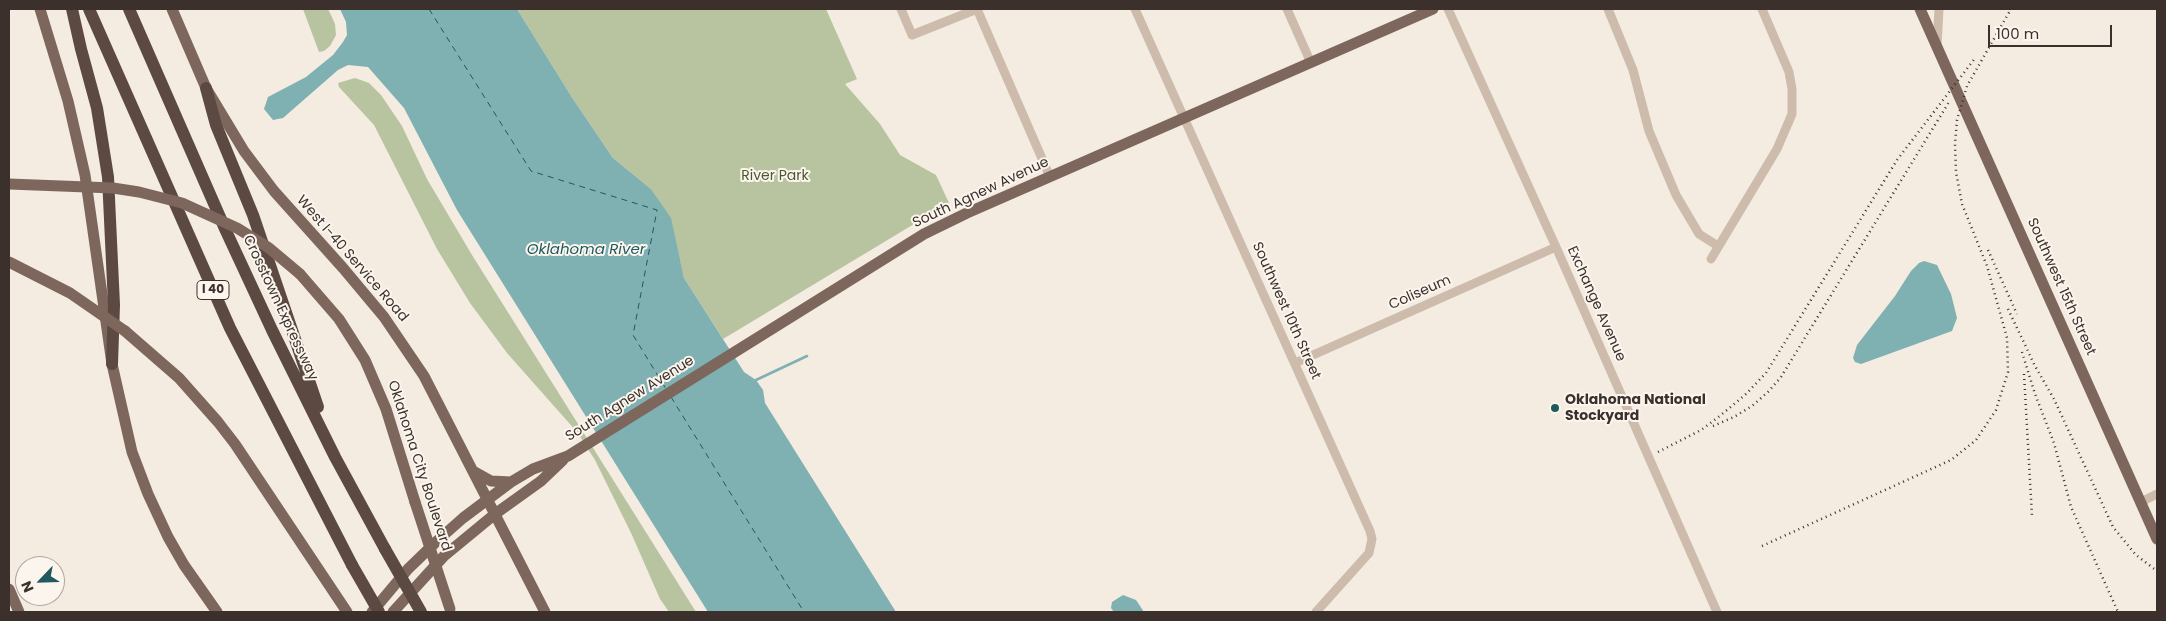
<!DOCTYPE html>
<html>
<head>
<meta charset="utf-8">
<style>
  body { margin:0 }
  #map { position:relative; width:2166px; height:621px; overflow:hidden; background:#f4ebe1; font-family:Poppins,sans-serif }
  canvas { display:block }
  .frame { position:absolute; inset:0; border:10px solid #3b302b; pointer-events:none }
  .north { position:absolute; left:15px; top:556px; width:50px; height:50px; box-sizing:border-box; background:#fbf5ee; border:1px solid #aea6a0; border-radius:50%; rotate:246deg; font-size:14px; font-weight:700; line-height:20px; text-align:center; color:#3b302b }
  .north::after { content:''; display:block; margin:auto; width:18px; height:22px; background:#1f5a5e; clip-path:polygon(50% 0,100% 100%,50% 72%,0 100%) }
  .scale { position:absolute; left:1988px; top:25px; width:124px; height:22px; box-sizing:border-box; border:2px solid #3b302b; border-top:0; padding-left:6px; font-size:15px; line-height:18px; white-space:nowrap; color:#3b302b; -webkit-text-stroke:4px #fbf5ee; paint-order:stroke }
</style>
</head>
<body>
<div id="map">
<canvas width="2166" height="621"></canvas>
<div class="frame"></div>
<div class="north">N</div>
<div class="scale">100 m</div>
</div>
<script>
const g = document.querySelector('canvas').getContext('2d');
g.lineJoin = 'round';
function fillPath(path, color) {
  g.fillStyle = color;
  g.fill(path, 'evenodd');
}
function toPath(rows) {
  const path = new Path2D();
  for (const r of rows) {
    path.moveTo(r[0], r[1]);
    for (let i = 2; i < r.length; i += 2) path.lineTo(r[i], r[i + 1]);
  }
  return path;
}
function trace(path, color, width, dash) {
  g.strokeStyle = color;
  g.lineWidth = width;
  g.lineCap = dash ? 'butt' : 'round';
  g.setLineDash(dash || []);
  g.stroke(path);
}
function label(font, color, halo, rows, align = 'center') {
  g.font = font + ' Poppins,sans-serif';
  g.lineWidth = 4;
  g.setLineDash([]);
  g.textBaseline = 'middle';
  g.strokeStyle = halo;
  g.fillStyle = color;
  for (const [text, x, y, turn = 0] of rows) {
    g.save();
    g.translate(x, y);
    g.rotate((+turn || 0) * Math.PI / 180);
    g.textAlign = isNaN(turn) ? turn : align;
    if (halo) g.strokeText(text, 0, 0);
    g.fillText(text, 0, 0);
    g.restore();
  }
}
fillPath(toPath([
  [303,9,328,9,330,13,335,24,336,35,330,46,324,51,319,52],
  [517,9,826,9,857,79,845,84,880,124,900,155,936,175,949,203,723,339,684,278,670,218,651,189,613,158,573,99],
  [355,78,369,83,381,95,402,126,427,179,472,255,696,612,669,612,660,599,632,535,595,460,577,432,507,353,470,303,437,249,374,125,339,87,338,83]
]), '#b8c4a0');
fillPath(toPath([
  [340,9,517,9,573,99,613,158,651,189,671,218,684,278,744,372,756,380,763,390,765,403,896,612,708,612,457,210,404,108,368,67,348,65,338,70,283,118,273,120,264,109,268,97,306,77,333,55,343,42,347,35,346,22],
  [1924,261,1937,265,1951,294,1957,318,1952,331,1861,364,1855,362,1853,358,1857,345,1895,296,1911,271,1919,263],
  [1123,595,1136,600,1144,612,1114,612,1111,608,1112,602]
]), '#7fb0b2');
trace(toPath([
  [756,380,807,356]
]), '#7fb0b2', 2.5);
trace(toPath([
  [429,9,531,171,657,210,633,335,666,389],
  [671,397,804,612]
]), '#1f5a5e', 1, [6, 5]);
trace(toPath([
  [901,9,912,35,977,9],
  [977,9,1050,177],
  [1135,9,1370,531,1372,539,1369,553,1316,612],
  [1287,9,1311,63],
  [1448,9,1556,247,1717,612],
  [1608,9,1633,70,1649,131,1676,195,1699,234,1718,246],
  [1937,46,1939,9],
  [1711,259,1777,149,1792,114,1792,89,1789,72,1762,9],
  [1295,363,1556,247],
  [2141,502,2157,494]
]), '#cdbbac', 9);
trace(toPath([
  [40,9,68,101,85,175,112,364,132,452,148,494,168,537,184,565,217,612],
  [172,9,206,88,244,151,274,191,343,268,384,317,424,376,545,612],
  [1920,9,2157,539],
  [300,274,339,319,365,360,386,409,415,502],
  [125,331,179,378,218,422,235,444,347,612],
  [473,471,491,481,511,482],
  [9,589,19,612],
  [372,612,408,569,437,541,463,518,511,482,533,469,568,456,924,234,967,213,1433,9],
  [393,612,444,556,495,514,541,481,563,460]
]), '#7d675c', 11);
trace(toPath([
  [72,9,81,49,97,108,108,177,114,305,112,364],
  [89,9,230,328,352,565],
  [129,9,226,231,272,330,335,457,385,549],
  [206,88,216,125,253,215,318,407]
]), '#5c4a42', 12);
trace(toPath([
  [1988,250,2017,314],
  [2008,309,2035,366,2054,399,2113,527,2136,555,2157,571],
  [2022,352,2035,394,2054,443,2071,507,2118,612],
  [2024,374,2032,516],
  [1713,426,1734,417,1752,406,1768,392,1781,377,1949,102],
  [1658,452,1701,430,1721,415,1745,395,1766,373,1897,160,1976,57],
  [1762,546,1951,460,1976,440,1996,410,2008,372,2007,338,1987,266,1962,204,1956,172,1955,144,1957,120,1967,86,2011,9]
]), '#3b302b', 2.5, [1, 4]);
trace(toPath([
  [9,184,113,188,139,192,182,203,237,228,269,248,300,274],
  [9,262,70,293,125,331],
  [415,502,450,609]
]), '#7d675c', 11);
trace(toPath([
  [385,549,421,612],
  [352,565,379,612]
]), '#5c4a42', 12);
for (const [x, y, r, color] of [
  [1555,408,5,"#1f5a5e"]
]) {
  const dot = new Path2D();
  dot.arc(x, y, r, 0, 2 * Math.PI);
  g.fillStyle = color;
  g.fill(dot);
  trace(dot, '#fbf5ee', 2);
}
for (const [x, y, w] of [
  [213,290,32]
]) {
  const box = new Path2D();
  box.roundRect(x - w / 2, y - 9.5, w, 19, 4);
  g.fillStyle = '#fbf5ee';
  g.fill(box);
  trace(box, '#3b302b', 1);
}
label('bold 12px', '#3b302b', null, [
  ["I 40",213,290]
]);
label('14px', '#4a5a2e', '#fbf5ee', [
  ["River Park",775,176]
]);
label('14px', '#3b302b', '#fbf5ee', [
  ["South Agnew Avenue",981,193,-25],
  ["West I-40 Service Road",352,259,49],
  ["Southwest 15th Street",2061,287,66],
  ["Coliseum",1420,293,-24],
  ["Exchange Avenue",1596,304,66],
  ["Crosstown Expressway",280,308,65],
  ["Southwest 10th Street",1286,311,66],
  ["South Agnew Avenue",630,399,-32],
  ["Oklahoma City Boulevard",419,466,72]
]);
label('bold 14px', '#3b302b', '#fbf5ee', [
  ["Oklahoma National",1565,400],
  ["Stockyard",1565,416]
], 'left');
label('italic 15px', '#1f5a5e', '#fbf5ee', [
  ["Oklahoma River",586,250]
]);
</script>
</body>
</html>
